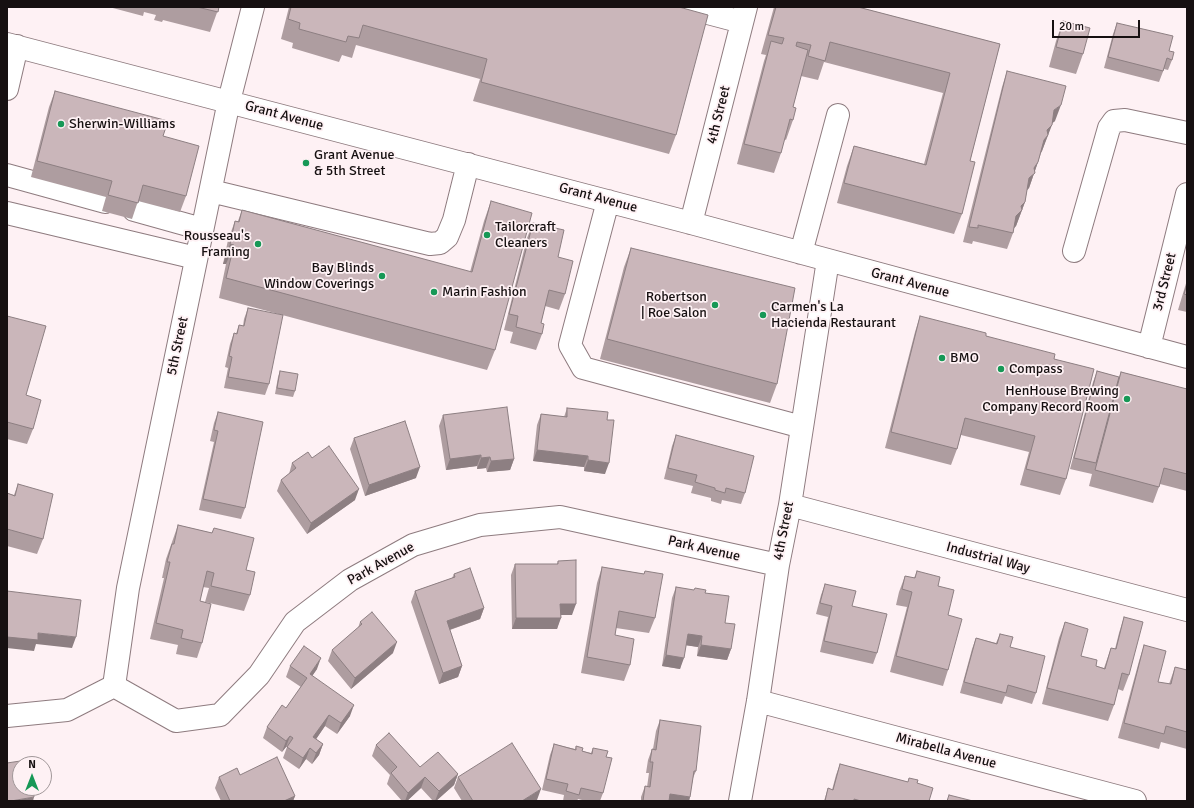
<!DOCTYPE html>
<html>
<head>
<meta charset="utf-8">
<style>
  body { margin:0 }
  #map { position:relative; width:1194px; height:808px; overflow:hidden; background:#fef1f4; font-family:Signika,sans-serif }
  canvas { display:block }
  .frame { position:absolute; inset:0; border:8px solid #161011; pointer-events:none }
  .north { position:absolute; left:12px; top:756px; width:40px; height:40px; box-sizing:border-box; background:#fef1f4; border:1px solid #a19799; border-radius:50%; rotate:0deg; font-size:11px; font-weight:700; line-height:16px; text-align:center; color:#161011 }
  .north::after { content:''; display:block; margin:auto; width:14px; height:18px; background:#169856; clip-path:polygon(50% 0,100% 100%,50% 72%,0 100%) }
  .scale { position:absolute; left:1052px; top:20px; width:88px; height:18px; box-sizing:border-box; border:2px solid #161011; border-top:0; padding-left:5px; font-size:12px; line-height:14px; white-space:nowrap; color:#161011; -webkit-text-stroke:3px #fef1f4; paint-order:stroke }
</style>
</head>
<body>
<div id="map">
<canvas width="1194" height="808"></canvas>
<div class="frame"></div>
<div class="north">N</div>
<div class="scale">20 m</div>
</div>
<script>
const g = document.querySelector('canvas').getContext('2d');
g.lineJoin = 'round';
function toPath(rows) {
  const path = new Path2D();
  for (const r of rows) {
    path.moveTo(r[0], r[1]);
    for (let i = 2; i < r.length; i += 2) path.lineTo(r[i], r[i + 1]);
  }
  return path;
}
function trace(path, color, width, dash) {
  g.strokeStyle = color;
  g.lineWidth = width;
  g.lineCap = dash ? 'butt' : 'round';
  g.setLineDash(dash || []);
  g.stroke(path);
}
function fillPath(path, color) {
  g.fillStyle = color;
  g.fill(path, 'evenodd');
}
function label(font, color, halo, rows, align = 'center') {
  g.font = font + ' Signika,sans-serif';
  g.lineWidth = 3.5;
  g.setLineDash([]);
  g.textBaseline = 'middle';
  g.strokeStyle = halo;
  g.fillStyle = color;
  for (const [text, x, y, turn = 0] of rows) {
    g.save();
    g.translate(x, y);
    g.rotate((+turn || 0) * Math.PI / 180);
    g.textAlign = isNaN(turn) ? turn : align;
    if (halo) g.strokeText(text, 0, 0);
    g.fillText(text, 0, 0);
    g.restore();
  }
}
const minor = toPath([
  [685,7,742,22],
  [7,44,691,223,1187,357],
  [7,89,17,46],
  [7,175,105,202],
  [211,191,430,244,440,243,447,237,454,220,468,164],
  [608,201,570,345,583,368,802,427],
  [134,210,202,229],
  [7,213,196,258],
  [691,223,746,7],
  [1074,251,1109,128,1114,121,1125,120,1187,133],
  [801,253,838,115],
  [1149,347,1187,194],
  [790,505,1187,610],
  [114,686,176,721,220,715,259,675,295,622,350,580,413,545,480,525,560,517,778,565],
  [114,686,128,588,229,101,253,7],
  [758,701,1135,801],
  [7,716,67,710,114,686],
  [740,801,758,701,778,565,790,505,828,260]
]);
trace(minor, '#8e7b7f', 24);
trace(minor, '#fff', 22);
fillPath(toPath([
  [109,7,219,7,210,32,163,20,162,22,154,20,156,15,144,12,143,16],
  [289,7,679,7,676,135,669,154,473,101,480,79,356,45,352,58,342,55,339,62,292,48,293,43,281,39],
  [774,7,858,7,1000,44,970,161,962,214,954,234,837,203,847,166,854,146,924,164,943,93,824,62,818,80,801,76,793,107,793,120,786,140,784,139,781,153,774,173,737,164,764,61,766,55,761,54],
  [1063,21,1083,54,1076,74,1049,67,1056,41],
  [1117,23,1169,51,1172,60,1168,70,1164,69,1159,82,1104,68,1113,34],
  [1007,71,1055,121,1052,123,1042,151,1041,153,1038,162,1029,188,1027,190,1025,202,1016,226,1014,228,1013,233,1007,249,973,241,972,244,963,242,1002,87],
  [55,91,163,136,186,196,180,212,138,201,132,219,102,211,106,197,31,177,49,107],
  [491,201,495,350,487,370,219,298,226,264,223,264,228,240,235,221,238,221,242,210,470,272,484,221],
  [533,223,558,257,565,294,559,310,545,306,541,323,542,334,536,350,510,343,513,332,504,330,527,238],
  [631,248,777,384,770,403,600,359,624,267],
  [1187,280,1187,312,1178,310],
  [248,308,269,384,265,395,224,388,228,368,225,367,230,344,234,333,236,334,239,325,243,326,244,319],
  [7,316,26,395,33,429,27,444,7,439],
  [920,316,986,336,1054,359,1066,479,1060,495,1020,485,1029,452,961,435,957,449,951,465,885,448,915,332],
  [280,371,295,391,293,397,275,394,278,377],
  [1097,371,1119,377,1121,372,1187,389,1187,491,1160,484,1153,503,1089,486,1092,474,1070,469,1093,382],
  [567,408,607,420,605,474,584,471,584,467,533,461,537,425,541,414,564,417],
  [218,412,245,508,241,519,199,510,214,442,210,441,214,423],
  [443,415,514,459,510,470,487,472,486,468,477,469,477,466,446,470,439,426],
  [676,435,745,493,741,504,722,500,721,504,711,501,711,498,691,493,693,486,664,479,672,446],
  [354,438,416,478,365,496,350,449],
  [312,458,355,500,307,534,277,491,281,480,289,474,292,463],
  [18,484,43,539,37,554,7,546,7,493,14,495],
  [178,525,212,533,214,528,246,570,250,595,244,611,205,602,202,643,197,658,176,654,178,645,150,639,164,578,162,578,166,559],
  [203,587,209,588,205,602,200,601],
  [558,561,572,615,561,615,557,629,512,629,511,575,515,564,557,564],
  [602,567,644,574,645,571,655,618,649,633,616,628,615,635,630,665,624,681,581,673,597,583],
  [917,571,938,586,948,615,948,670,943,686,890,672,907,607,896,605,899,592,905,576,914,578],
  [454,574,484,608,480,619,450,630,462,666,458,677,439,684,411,602,415,591,452,578],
  [825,584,852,606,877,653,873,664,820,652,828,617,816,614,821,595],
  [676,587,705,593,725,623,731,649,727,660,697,656,698,647,686,645,680,669,662,666,672,598],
  [1124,617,1129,675,1123,691,1118,689,1114,705,1108,721,1042,704,1059,638,1065,622,1081,656,1096,666,1104,668,1111,648,1115,649,1119,633],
  [360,622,393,653,351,689,328,661,332,650,358,628],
  [1000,634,1010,647,1036,693,1032,704,1005,696,1002,704,960,693,972,649,976,638,996,643],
  [1144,645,1158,682,1169,684,1175,667,1187,670,1187,749,1161,742,1159,749,1118,738,1139,661],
  [290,666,317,669,312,676,350,716,337,734,325,726,316,739,323,744,319,755,312,764,306,759,299,769,283,758,287,747,286,747,282,752,263,738,267,727,286,708,301,687,286,677],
  [660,720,696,771,693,778,689,801,641,801,641,797,645,786,647,787,649,773,646,773,648,760,652,749,653,749,656,731],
  [554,744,575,749,576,746,582,751,591,753,593,748,606,757,603,793,600,801,586,801,578,799,577,801,563,801,564,795,542,790,550,755],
  [376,745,420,767,458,774,454,785,436,801,433,801,421,788,407,801,402,801,387,784,390,775,372,756],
  [840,764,908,782,917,783,929,801,824,801,828,788,832,790,836,775],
  [240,775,295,796,293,801,221,801,215,788,219,777],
  [458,777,537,800,535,801,462,801,454,788]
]), '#ae9da0');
fillPath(toPath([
  [1061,105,1055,121,1049,126,1054,110],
  [1052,125,1042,151,1038,156,1047,130],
  [1038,162,1029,188,1023,194,1029,178,1034,168],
  [1025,202,1016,226,1010,232,1016,216,1021,206],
  [230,244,234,245,226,264,223,264],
  [537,450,588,456,584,467,533,461],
  [481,455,477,466,446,470,450,459],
  [490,457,486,468,477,469,481,458],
  [514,459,510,470,487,472,491,461],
  [588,460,609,463,605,474,584,471],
  [420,467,416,478,365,496,369,485],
  [359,489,355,500,307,534,311,523],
  [560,604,576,604,572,615,556,615],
  [484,608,480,619,443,632,447,621],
  [516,618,561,618,557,629,512,629],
  [38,633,76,637,72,648,36,644,34,651,7,648,7,637],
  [688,634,702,636,698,647,684,645],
  [397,642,393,653,351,689,355,678],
  [701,645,731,649,727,660,697,656],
  [666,655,684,658,680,669,662,666],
  [321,658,317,669,306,685,310,674],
  [462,666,458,677,439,684,443,673],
  [354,705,350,716,337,734,341,723],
  [329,715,325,726,310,748,306,759,299,769,303,758,313,737],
  [290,736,286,747,282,752,286,741],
  [323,744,319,755,312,764,316,753],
  [458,774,454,785,436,801,435,801,439,791],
  [425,777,421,788,407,801,405,801,408,793],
  [541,789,537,800,535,801,522,801],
  [670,794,690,797,689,801,667,801],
  [295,796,293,801,284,801],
  [34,797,33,801,11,801]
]), '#8d7f82');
const building = toPath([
  [197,7,219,7,218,12,197,7],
  [291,7,679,7,708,15,676,135,481,82,487,59,363,25,359,38,348,36,346,42,299,29,300,23,288,19,291,7],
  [776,7,858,7,1000,44,970,161,975,162,962,214,844,183,854,146,926,165,950,73,830,42,825,61,808,56,811,45,797,42,796,46,808,50,793,107,796,108,793,120,790,119,781,153,744,144,771,41,782,44,784,38,768,35,776,7],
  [1063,21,1090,28,1083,54,1056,47,1063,21],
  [1117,23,1173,36,1169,51,1174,52,1172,60,1167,58,1163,71,1108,57,1117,23],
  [1007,71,1066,86,1061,105,1054,110,1052,125,1047,130,1048,135,1044,140,1038,162,1034,168,1035,173,1029,178,1025,202,1021,206,1022,210,1016,216,1013,233,978,225,978,228,969,227,1007,71],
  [55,91,168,121,163,136,199,146,186,196,143,185,138,203,108,195,112,181,37,161,55,91],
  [491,201,532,213,495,350,226,278,234,245,230,244,235,221,239,222,242,210,472,272,491,201],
  [533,223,564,230,558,257,573,261,565,294,549,290,541,323,544,324,542,334,516,327,518,316,509,314,533,223],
  [631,248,795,288,777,384,607,339,631,248],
  [1187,284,1187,295,1184,294,1187,284],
  [248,308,283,315,269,384,228,377,232,357,229,356,234,333,237,334,239,325,244,326,248,308],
  [7,316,46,326,26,395,41,400,33,429,7,422,7,316],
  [920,316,986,333,986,336,1055,354,1054,359,1094,369,1066,479,1026,469,1035,436,965,418,957,449,891,432,920,316],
  [280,371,298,374,295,391,277,388,280,371],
  [1097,371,1119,377,1096,463,1074,458,1097,371],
  [1121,372,1187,389,1187,474,1164,468,1159,487,1095,470,1121,372],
  [507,407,514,459,491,461,490,457,481,458,481,455,450,459,443,415,507,407],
  [567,408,608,412,607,420,614,420,609,463,588,460,588,456,537,450,541,414,567,417,567,408],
  [218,412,263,422,245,508,203,499,218,431,214,430,218,412],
  [405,421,420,467,369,485,354,438,405,421],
  [676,435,754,456,745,493,726,488,725,493,715,490,715,488,695,482,697,475,668,468,676,435],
  [329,446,359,489,311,523,281,480,296,468,292,463,308,452,312,458,329,446],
  [18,484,53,494,43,539,7,529,7,493,15,496,18,484],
  [178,525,212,533,214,528,254,538,246,570,255,572,250,595,211,586,214,573,207,571,200,601,211,604,202,643,181,638,183,630,156,623,170,562,167,562,172,544,174,544,178,525],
  [576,560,576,604,560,604,561,618,516,618,515,564,558,564,558,561,576,560],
  [602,567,644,574,645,571,663,574,655,618,619,611,615,635,634,639,630,665,587,657,602,567],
  [470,568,484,608,447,621,462,666,443,673,415,591,455,577,454,574,470,568],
  [917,571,940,577,938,586,954,590,948,615,962,619,948,670,896,656,912,592,902,589,905,576,915,578,917,571],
  [825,584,856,591,852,606,887,614,877,653,824,641,832,606,820,603,825,584],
  [676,587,694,590,695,588,706,590,705,593,729,596,725,623,735,624,731,649,701,645,702,636,688,634,684,658,666,655,676,587],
  [7,591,81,600,76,637,38,633,38,640,7,637,7,591],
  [372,612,397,642,355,678,332,650,362,624,360,622,372,612],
  [1124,617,1143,622,1129,675,1122,673,1114,705,1047,688,1065,622,1088,629,1081,656,1097,660,1096,666,1105,669,1111,648,1116,649,1124,617],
  [1000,634,1013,637,1010,647,1045,656,1036,693,1008,685,1006,693,964,682,976,638,997,644,1000,634],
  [1144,645,1166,651,1158,682,1171,684,1175,667,1187,670,1187,732,1166,726,1164,734,1124,723,1144,645],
  [304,646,321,658,310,674,354,705,341,723,329,715,313,737,323,744,316,753,310,748,303,758,287,747,293,738,290,736,286,741,267,727,282,705,286,708,307,678,290,666,304,646],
  [660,720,701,726,696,771,694,771,690,797,670,794,669,801,643,801,645,786,650,787,653,762,650,762,652,749,656,750,660,720],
  [389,733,420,767,438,752,458,774,439,791,425,777,408,793,391,773,397,767,376,745,389,733],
  [512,743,541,789,522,801,473,801,458,777,512,743],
  [554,744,576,750,576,746,583,748,582,751,592,754,593,748,608,751,606,757,612,758,603,793,581,788,579,795,566,791,568,784,546,779,554,744],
  [277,757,295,796,284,801,230,801,219,777,237,768,240,775,277,757],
  [27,760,28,764,20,764,20,788,33,788,34,797,11,801,7,801,7,763,27,760],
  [840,764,908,782,909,778,918,780,917,783,933,788,929,801,861,801,854,799,854,801,825,801,828,788,833,790,840,764],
  [949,795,973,801,947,801,949,795]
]);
fillPath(building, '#cab6ba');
trace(building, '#8d7f82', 1);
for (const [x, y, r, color] of [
  [61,124,4,"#169856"],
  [306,163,4,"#169856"],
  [487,235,4,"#169856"],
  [258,244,4,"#169856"],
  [382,276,4,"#169856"],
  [434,292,4,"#169856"],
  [715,305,4,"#169856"],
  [763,315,4,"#169856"],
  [942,358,4,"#169856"],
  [1001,369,4,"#169856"],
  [1127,399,4,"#169856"]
]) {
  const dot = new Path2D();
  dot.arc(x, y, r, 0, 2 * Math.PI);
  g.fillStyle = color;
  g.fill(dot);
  trace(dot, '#fef1f4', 1.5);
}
label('14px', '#161011', '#fef1f4', [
  ["4th Street",719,115,-76],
  ["Grant Avenue",284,116,15],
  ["Grant Avenue",598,198,15],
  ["3rd Street",1165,282,-76],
  ["Grant Avenue",910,283,15],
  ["5th Street",178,346,-78],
  ["4th Street",784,531,-79],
  ["Park Avenue",704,549,13],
  ["Industrial Way",988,558,15],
  ["Park Avenue",381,564,-29],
  ["Mirabella Avenue",946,751,15]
]);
label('14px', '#161011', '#fef1f4', [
  ["Sherwin-Williams",69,124],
  ["Grant Avenue",314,155],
  ["& 5th Street",314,171],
  ["Tailorcraft",495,227],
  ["Cleaners",495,243],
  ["Rousseau's",250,236,"right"],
  ["Framing",250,252,"right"],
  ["Bay Blinds",374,268,"right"],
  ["Window Coverings",374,284,"right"],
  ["Marin Fashion",442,292],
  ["Robertson",707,297,"right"],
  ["| Roe Salon",707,313,"right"],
  ["Carmen's La",771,307],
  ["Hacienda Restaurant",771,323],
  ["BMO",950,358],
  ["Compass",1009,369],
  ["HenHouse Brewing",1119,391,"right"],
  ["Company Record Room",1119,407,"right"]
], 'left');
</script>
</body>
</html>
